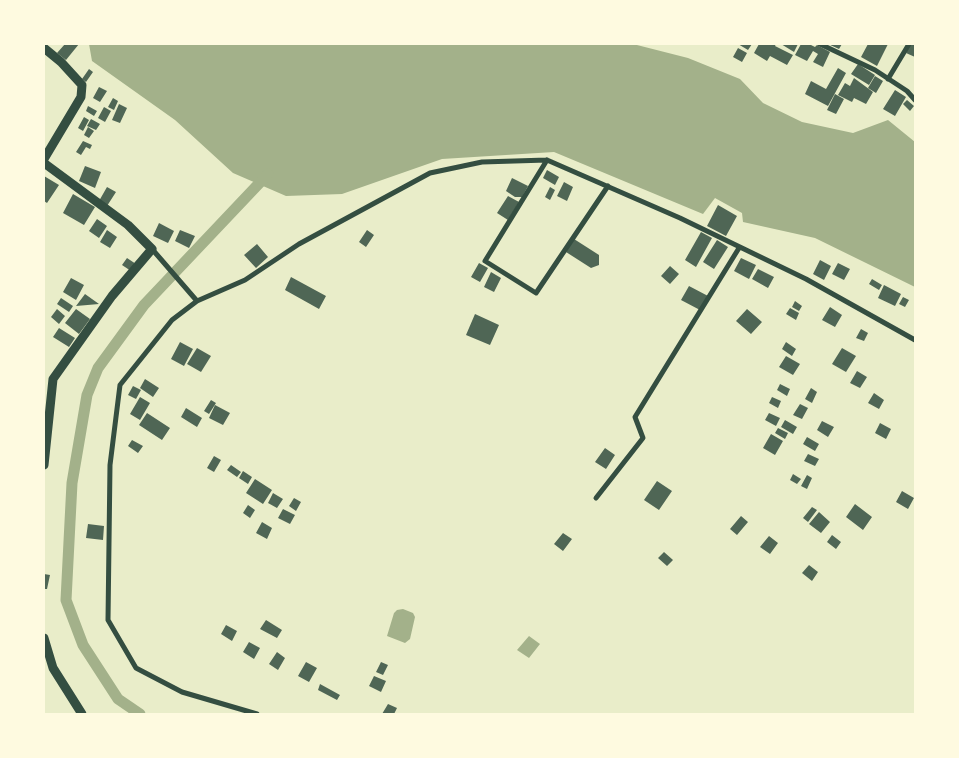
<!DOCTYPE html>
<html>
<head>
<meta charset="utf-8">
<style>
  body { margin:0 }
  #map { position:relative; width:959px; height:758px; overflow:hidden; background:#e9edc9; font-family:"Public Sans",sans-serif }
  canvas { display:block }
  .frame { position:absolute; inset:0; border:45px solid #fefae0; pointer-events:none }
</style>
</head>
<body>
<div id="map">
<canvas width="959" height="758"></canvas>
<div class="frame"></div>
</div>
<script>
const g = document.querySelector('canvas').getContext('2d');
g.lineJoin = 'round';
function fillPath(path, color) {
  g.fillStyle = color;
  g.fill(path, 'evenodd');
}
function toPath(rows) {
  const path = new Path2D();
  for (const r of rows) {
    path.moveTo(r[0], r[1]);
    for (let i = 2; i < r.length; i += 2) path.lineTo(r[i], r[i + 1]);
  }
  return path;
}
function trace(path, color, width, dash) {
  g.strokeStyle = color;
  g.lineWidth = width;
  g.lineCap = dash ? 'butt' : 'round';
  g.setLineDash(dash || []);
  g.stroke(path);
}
fillPath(toPath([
  [89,44,633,44,688,58,740,79,763,103,802,122,853,133,888,120,915,142,915,287,815,238,743,222,742,213,715,198,703,214,554,152,442,159,342,194,286,196,233,173,175,120,92,61],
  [403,609,413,613,415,617,410,639,405,643,387,636,394,613,397,610],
  [529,636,540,644,529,658,517,650]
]), '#a3b18a');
trace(toPath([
  [140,714,118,699,83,645,66,600,72,483,87,395,98,368,144,305,268,174]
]), '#a3b18a', 11);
fillPath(toPath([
  [65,44,79,44,66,60,57,53],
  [738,44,752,44,748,50],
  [759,44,776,44,775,46,793,55,787,65,770,56,767,61,754,53],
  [781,44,798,44,794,52],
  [801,44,809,44,815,47,817,45,830,52,823,67,813,62,818,54,813,51,807,61,795,55],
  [828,44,842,44,839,49],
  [868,44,888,44,877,66,861,57],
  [910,44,915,44,915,57,906,53],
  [738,48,747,53,742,62,733,57],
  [858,64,875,75,869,85,851,74],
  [838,68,846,73,828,106,805,94,811,81,826,89],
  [89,69,93,72,86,82,82,79],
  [875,76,883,81,876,93,868,88],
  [854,78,873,92,866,104,854,98,852,102,838,95,845,83,850,86],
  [99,87,107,91,100,102,93,98],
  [895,90,906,97,895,116,883,109],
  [835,94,844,99,836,114,827,110],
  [113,98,118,101,114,110,108,107],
  [907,100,914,106,910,111,903,104],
  [119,104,127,108,120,123,112,120],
  [88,106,97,111,94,116,86,111],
  [104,107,111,111,105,122,98,118],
  [84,117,89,120,83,131,78,128],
  [91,119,100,124,96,130,87,126],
  [88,127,94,131,89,138,84,135],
  [83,141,92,145,90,149,86,147,81,155,76,152],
  [85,166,101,172,95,188,79,181],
  [547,170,559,177,555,185,543,178],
  [44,176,59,185,47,203,44,201],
  [512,178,528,186,522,197,515,197,506,191],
  [564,182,573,187,567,201,557,196],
  [107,187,116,192,107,206,99,201],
  [550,187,555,190,550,200,545,197],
  [73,194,95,207,84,225,63,213],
  [508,196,519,202,508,220,497,213],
  [718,205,737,216,726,236,707,226],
  [97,219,107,226,99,238,89,231],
  [159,223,174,231,168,243,153,236],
  [107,230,117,237,110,248,100,242],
  [180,230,195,236,189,248,175,241],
  [367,230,374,235,366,247,359,242],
  [701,232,712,238,696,267,685,260],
  [574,239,599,255,599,265,591,268,566,252],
  [717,240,728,247,714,269,703,262],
  [257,244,268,257,256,268,244,255],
  [127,258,136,264,131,271,122,265],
  [741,258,756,265,749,279,734,271],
  [820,260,831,266,824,280,813,274],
  [479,263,488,268,480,282,471,277],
  [838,263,850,269,844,280,832,274],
  [670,266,679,274,670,284,661,276],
  [758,269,774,277,768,288,752,279],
  [491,272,501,278,494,292,484,287],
  [291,277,326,296,319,309,285,290],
  [71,278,84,285,76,300,63,292],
  [872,279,882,285,879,290,869,284],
  [884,285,901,294,895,306,878,298],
  [689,286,708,296,700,310,681,300],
  [85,294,99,304,76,306],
  [903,297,909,300,905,307,899,304],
  [61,298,73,306,69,312,57,304],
  [795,301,802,306,799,311,792,307],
  [830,307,842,315,835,327,822,320],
  [790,308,799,313,796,320,786,314],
  [57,309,65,316,59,324,51,317],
  [76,309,90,319,79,334,65,323],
  [747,309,762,322,751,334,736,321],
  [475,314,499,325,490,345,466,335],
  [59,328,75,338,69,347,53,337],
  [861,329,868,333,864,341,856,338],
  [180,342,193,349,184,366,171,359],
  [786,342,796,349,792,356,782,349],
  [197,348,211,356,201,372,187,364],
  [842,348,856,356,846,372,832,364],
  [786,356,800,364,793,375,779,367],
  [857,371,867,377,860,388,850,383],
  [145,379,159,388,153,397,140,388],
  [780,384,790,389,787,396,777,390],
  [133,386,141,390,136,399,128,395],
  [811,388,817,392,812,403,805,399],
  [874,393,884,400,879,409,868,403],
  [140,397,150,403,140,420,130,414],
  [772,397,781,401,778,408,769,403],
  [211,400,216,403,209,414,204,411],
  [800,404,808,408,802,419,793,415],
  [215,405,230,413,223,425,209,418],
  [186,408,202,418,197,427,181,417],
  [147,413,170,428,162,440,139,425],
  [769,413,780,418,776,426,765,420],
  [785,420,797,427,793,434,781,427],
  [822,421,834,427,828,437,817,430],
  [880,423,891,429,886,439,875,433],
  [778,428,788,433,785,439,775,433],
  [771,434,783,441,775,455,763,448],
  [807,437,819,444,815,451,803,444],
  [132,440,143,446,138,453,128,446],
  [605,448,615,455,606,469,595,462],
  [808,454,819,459,815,466,804,461],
  [214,456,221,460,214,472,207,468],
  [231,465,241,472,237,477,227,470],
  [243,471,252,477,248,484,239,478],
  [793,474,801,479,797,484,790,480],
  [807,475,812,478,807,489,801,486],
  [255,479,272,490,263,504,246,493],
  [657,481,672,491,659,510,644,500],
  [902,491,914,498,908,509,896,502],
  [273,493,283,499,277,508,268,503],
  [294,498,301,502,296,511,289,506],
  [855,504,872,517,863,530,846,517],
  [248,505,255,510,250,518,243,513],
  [812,507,817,510,808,522,803,518],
  [283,509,295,515,290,524,278,518],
  [819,512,830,522,821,533,809,524],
  [741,516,748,522,737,535,730,529],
  [262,522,272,528,267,539,256,533],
  [88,524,104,526,103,540,86,538],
  [563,533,572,539,563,551,554,544],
  [832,535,841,542,836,549,827,542],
  [769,536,778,543,770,554,760,547],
  [664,552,673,560,667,566,658,558],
  [809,565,818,572,812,581,802,573],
  [44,574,50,575,47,589,44,589],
  [266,620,282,630,277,638,260,629],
  [226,625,237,631,232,641,221,634],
  [249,642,260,648,254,659,243,652],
  [277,652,285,658,278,670,269,664],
  [306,662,317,668,309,682,298,676],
  [381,662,388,665,383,675,376,672],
  [374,676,386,681,381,692,369,686],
  [320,684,340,695,337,700,318,690],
  [388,704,397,708,394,714,382,714]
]), '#4f6655');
trace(toPath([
  [820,44,875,70,907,91,915,100],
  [888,79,909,44],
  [547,160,485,261,536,293,608,186],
  [152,249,197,301],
  [596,498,643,438,635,417,739,248],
  [257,714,182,692,136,668,108,620,110,465,120,385,172,320,197,301,245,280,299,244,430,173,482,162,547,160,680,218,806,279,915,340]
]), '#344e41', 5);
trace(toPath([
  [44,48,61,62,82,85,81,97,44,159],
  [44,163,128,225,152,249,112,296,53,379,44,465],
  [44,638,53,668,82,714]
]), '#344e41', 9);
</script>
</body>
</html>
